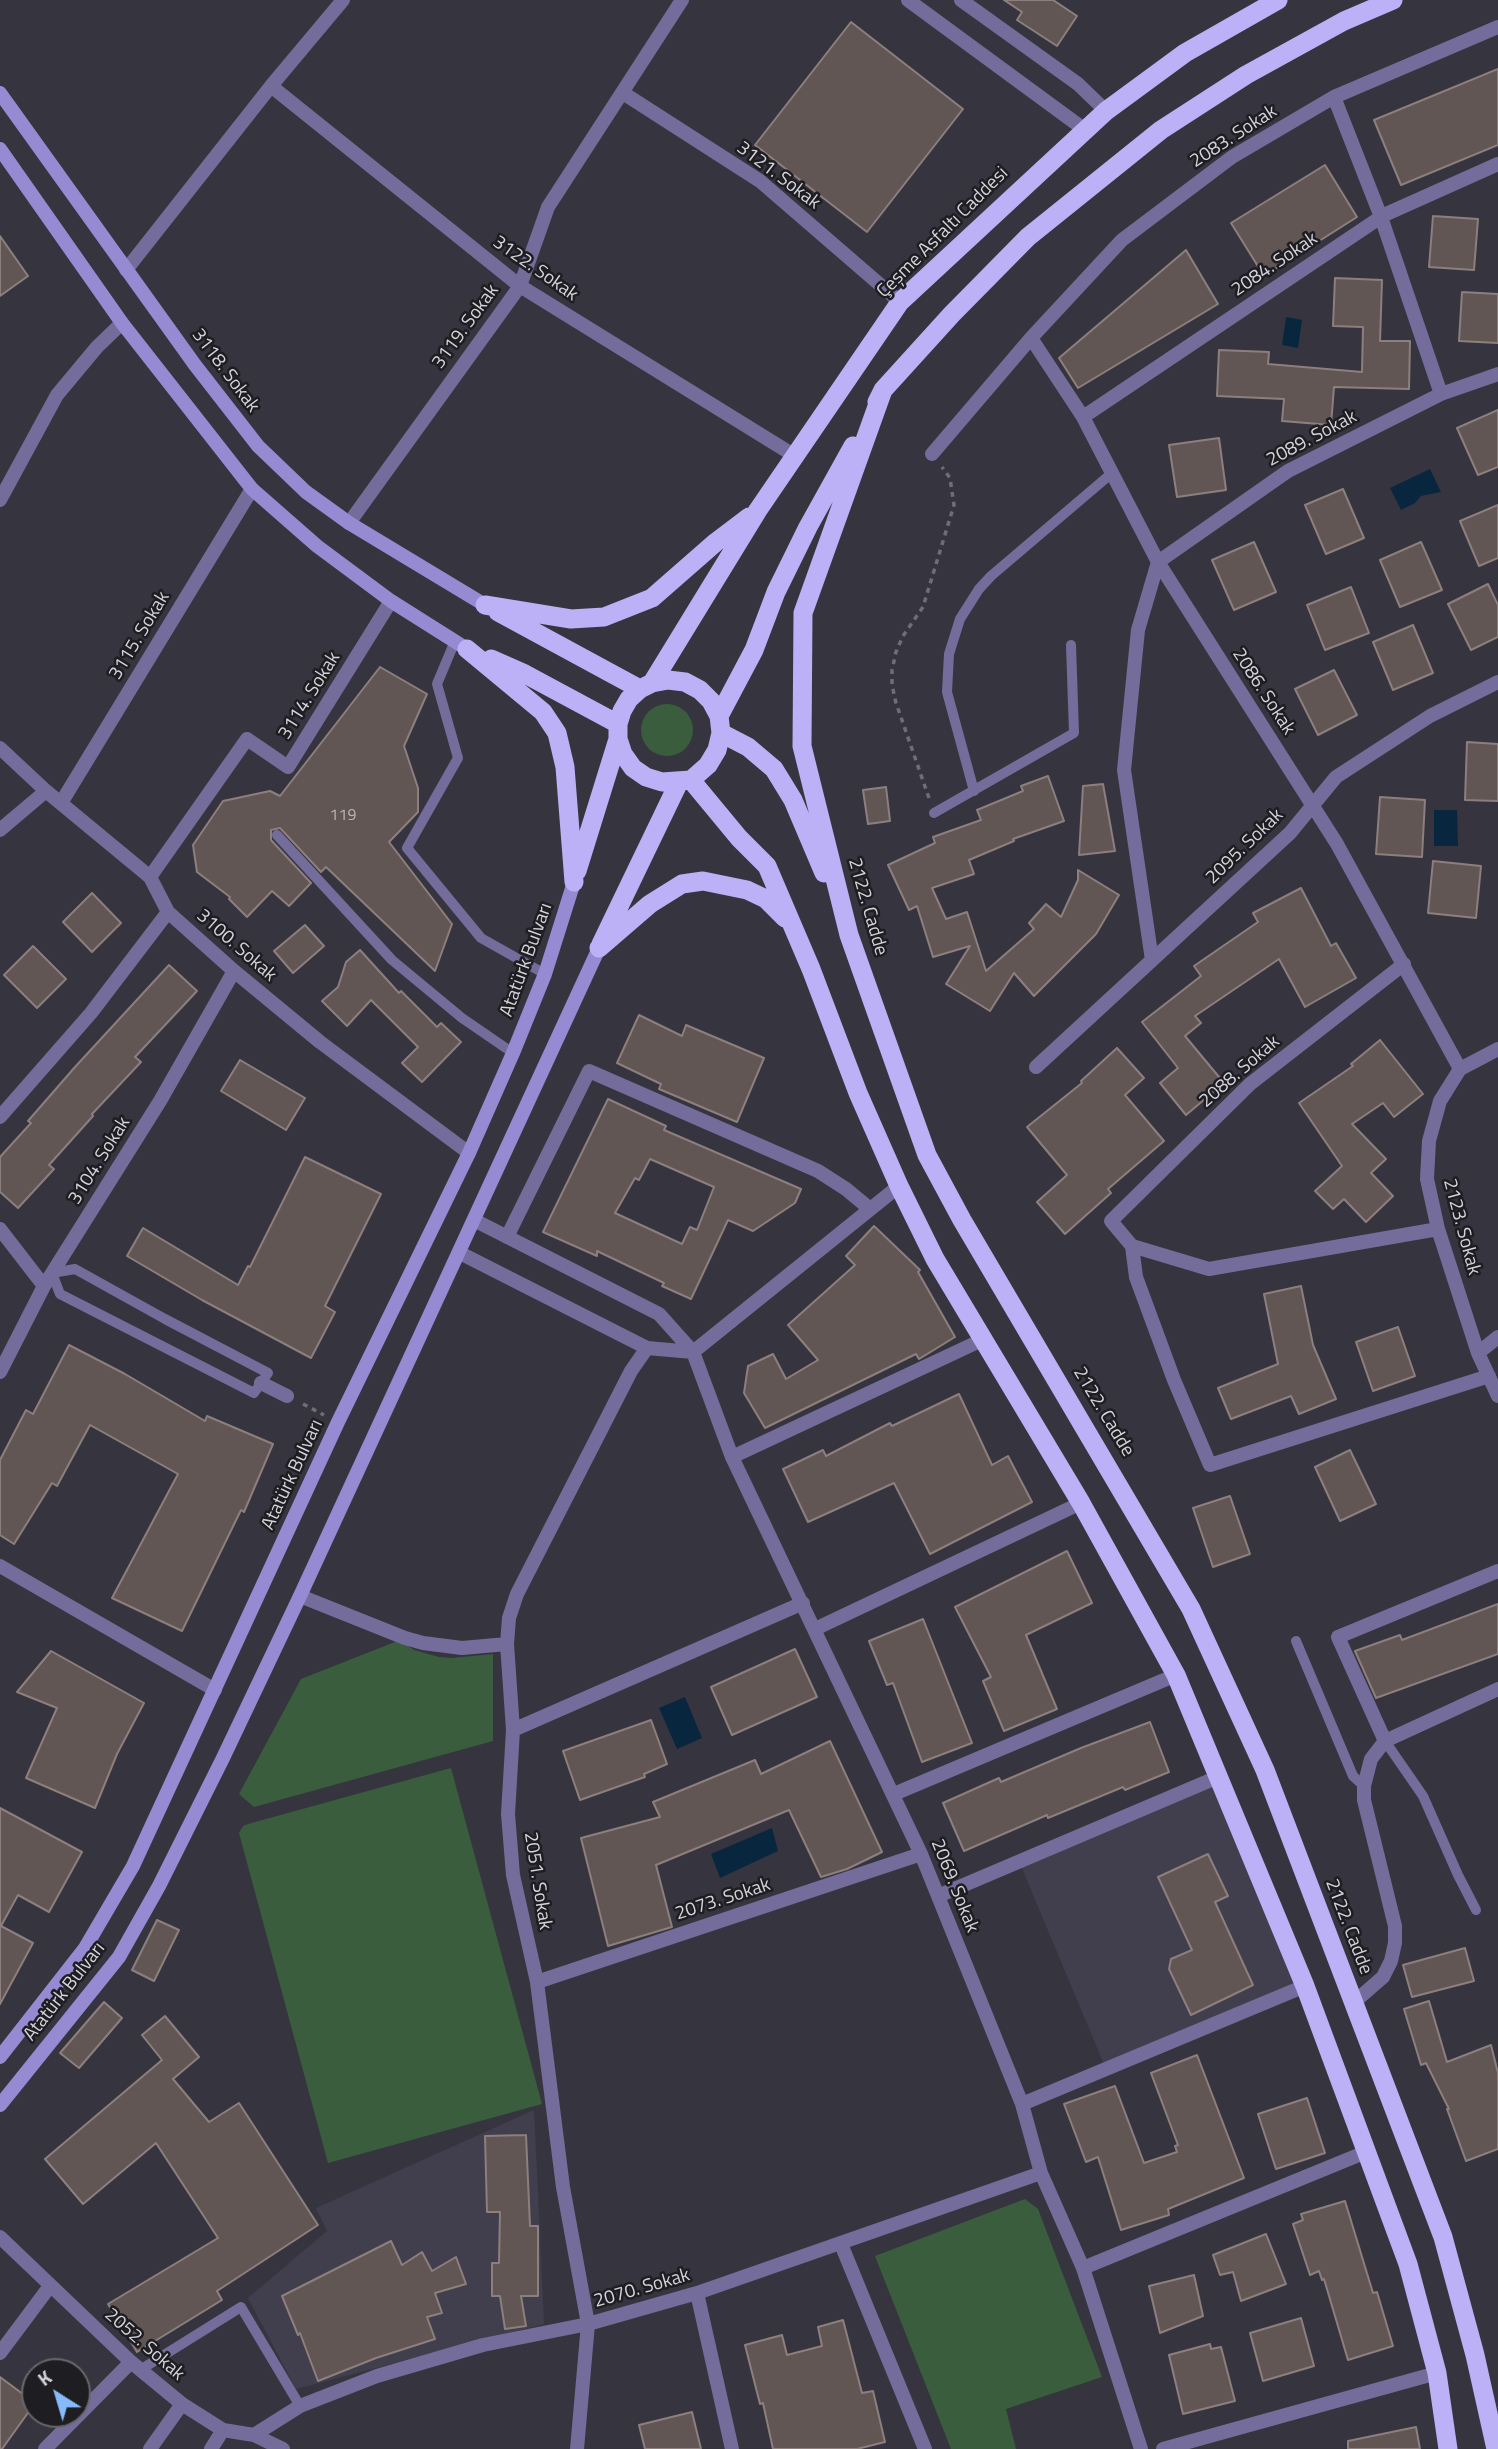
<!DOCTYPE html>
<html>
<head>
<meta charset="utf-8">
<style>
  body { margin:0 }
  #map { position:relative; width:1498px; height:2449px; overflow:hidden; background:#36353f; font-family:"Titillium Web",sans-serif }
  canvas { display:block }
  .north { position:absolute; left:21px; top:2358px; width:70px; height:70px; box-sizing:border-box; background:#1e1d22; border:2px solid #67666b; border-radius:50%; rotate:323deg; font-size:19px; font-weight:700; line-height:28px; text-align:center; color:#d4d3d9 }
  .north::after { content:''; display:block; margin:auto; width:24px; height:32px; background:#85bbfb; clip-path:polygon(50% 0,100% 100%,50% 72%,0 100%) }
</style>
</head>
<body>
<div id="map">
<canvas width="1498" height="2449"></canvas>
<div class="north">K</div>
</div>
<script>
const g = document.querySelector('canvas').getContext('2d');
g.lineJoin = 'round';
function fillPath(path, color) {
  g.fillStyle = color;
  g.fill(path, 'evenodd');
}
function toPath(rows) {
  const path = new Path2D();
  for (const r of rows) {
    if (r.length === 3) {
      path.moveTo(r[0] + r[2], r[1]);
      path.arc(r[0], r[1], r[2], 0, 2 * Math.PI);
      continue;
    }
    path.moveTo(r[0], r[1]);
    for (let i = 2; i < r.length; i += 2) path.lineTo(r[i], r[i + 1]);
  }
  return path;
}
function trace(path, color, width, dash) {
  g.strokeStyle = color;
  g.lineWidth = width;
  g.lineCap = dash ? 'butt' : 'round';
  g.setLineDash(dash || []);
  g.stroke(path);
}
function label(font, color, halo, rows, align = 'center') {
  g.font = font + ' "Titillium Web",sans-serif';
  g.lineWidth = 5;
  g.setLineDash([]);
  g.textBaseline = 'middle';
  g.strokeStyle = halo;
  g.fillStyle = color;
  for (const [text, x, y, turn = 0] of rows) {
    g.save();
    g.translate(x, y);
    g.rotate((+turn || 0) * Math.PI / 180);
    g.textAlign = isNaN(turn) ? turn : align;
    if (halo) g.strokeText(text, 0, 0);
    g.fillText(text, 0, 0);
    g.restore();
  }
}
fillPath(toPath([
  [1218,1777,1305,1986,1106,2069,1019,1861],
  [534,2110,544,2324,296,2389,248,2298,327,2231,316,2208]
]), '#413f4e');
fillPath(toPath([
  [667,730,26],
  [400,1640,414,1650,439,1657,452,1658,493,1654,493,1741,254,1807,239,1794,301,1679],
  [451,1768,542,2104,328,2163,239,1833,243,1826,248,1824],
  [1025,2199,1038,2209,1102,2377,1006,2409,1016,2449,951,2449,875,2256]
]), '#3a5d3e');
fillPath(toPath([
  [1286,317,1302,320,1298,348,1282,345],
  [1430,469,1441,492,1421,496,1415,503,1401,510,1390,488],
  [1434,810,1457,810,1458,846,1434,846],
  [685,1697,702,1738,677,1749,659,1708],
  [772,1828,778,1851,720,1878,711,1854]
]), '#09263f');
const building = toPath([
  [1004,0,1053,0,1077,16,1057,46,1017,20,1022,12,1004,0],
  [851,22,963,109,867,232,755,145,851,22],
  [1498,69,1498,145,1401,185,1374,120,1498,69],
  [1325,165,1357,217,1264,276,1231,223,1325,165],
  [1433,216,1478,219,1474,270,1429,267,1433,216],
  [0,236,28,276,0,296,0,236],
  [1186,250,1218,304,1078,388,1059,358,1186,250],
  [1335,278,1382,280,1380,341,1410,341,1409,389,1334,387,1331,425,1282,421,1284,399,1217,396,1219,350,1269,352,1268,364,1362,372,1363,327,1333,326,1335,278],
  [1462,292,1498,294,1498,343,1459,341,1462,292],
  [1498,410,1498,467,1478,475,1457,428,1498,410],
  [1219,438,1226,490,1177,497,1169,445,1219,438],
  [1343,489,1364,538,1326,554,1305,505,1343,489],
  [1498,505,1498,558,1479,566,1460,521,1498,505],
  [1254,542,1276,592,1234,610,1212,560,1254,542],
  [1421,542,1442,590,1400,607,1380,560,1421,542],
  [1488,584,1498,605,1498,637,1471,650,1448,604,1488,584],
  [1351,587,1369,633,1325,650,1307,605,1351,587],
  [1413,625,1433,673,1393,690,1373,642,1413,625],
  [380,667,427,694,404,746,418,788,418,812,389,842,452,924,435,971,326,867,321,872,280,828,271,830,271,840,311,883,289,906,272,891,247,917,229,899,230,897,197,872,193,845,223,801,270,791,280,796,380,667],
  [1334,670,1357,715,1318,735,1295,689,1334,670],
  [1467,742,1498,744,1498,801,1465,800,1467,742],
  [1048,776,1064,821,1013,839,1014,841,969,860,974,874,932,888,946,919,967,912,986,971,1034,929,1029,923,1046,904,1061,917,1078,880,1078,870,1119,895,1096,934,1034,996,1014,973,990,1011,946,984,970,946,933,957,917,906,909,910,888,865,935,843,933,837,981,820,977,810,1023,791,1021,786,1048,776],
  [1103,784,1115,851,1079,855,1083,786,1103,784],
  [886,787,890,821,868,824,863,790,886,787],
  [1380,797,1425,800,1422,857,1376,854,1380,797],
  [1433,861,1481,866,1476,918,1428,913,1433,861],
  [1301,888,1331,946,1336,943,1356,978,1305,1007,1279,959,1195,1016,1201,1023,1185,1036,1224,1083,1186,1115,1160,1083,1178,1068,1142,1022,1201,976,1194,966,1258,922,1253,913,1301,888],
  [92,893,121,923,92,952,63,922,92,893],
  [305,925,324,946,293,973,274,951,305,925],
  [33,946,66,979,37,1008,4,975,33,946],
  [360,950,399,993,401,991,437,1027,441,1023,461,1042,422,1082,402,1063,418,1047,371,1000,347,1026,322,1001,338,987,346,962,360,950],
  [169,965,197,991,135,1057,141,1062,92,1114,93,1116,49,1165,54,1169,18,1208,0,1192,0,1157,31,1123,28,1121,75,1067,169,965],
  [639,1015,682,1036,686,1025,764,1058,737,1122,659,1089,661,1084,617,1063,639,1015],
  [1380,1040,1423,1094,1394,1117,1383,1103,1352,1124,1386,1159,1371,1173,1393,1196,1366,1222,1344,1199,1333,1209,1315,1191,1342,1166,1299,1103,1353,1066,1351,1064,1380,1040],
  [1117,1048,1144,1078,1125,1095,1164,1141,1108,1189,1111,1193,1065,1234,1037,1202,1067,1175,1027,1127,1082,1083,1081,1081,1117,1048],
  [240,1060,305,1098,286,1130,221,1091,240,1060],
  [608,1099,666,1126,664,1130,801,1189,795,1203,753,1231,728,1220,691,1299,662,1286,664,1283,597,1251,597,1256,543,1232,608,1099],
  [650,1159,714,1187,697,1230,690,1227,682,1244,615,1213,635,1178,639,1180,650,1159],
  [305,1157,381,1194,325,1306,335,1312,311,1358,202,1300,127,1256,143,1228,238,1285,248,1266,250,1267,305,1157],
  [874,1226,920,1270,918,1272,955,1337,919,1359,916,1354,765,1428,744,1393,748,1366,773,1354,786,1379,818,1360,788,1325,855,1265,846,1256,874,1226],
  [1301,1286,1313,1345,1336,1399,1299,1414,1291,1396,1231,1419,1218,1388,1278,1364,1264,1294,1301,1286],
  [1398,1327,1415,1376,1373,1391,1356,1342,1398,1327],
  [69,1345,125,1374,205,1421,207,1416,273,1444,244,1512,241,1510,182,1631,112,1598,178,1474,90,1425,57,1486,52,1483,14,1544,0,1535,0,1460,26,1410,33,1414,69,1345],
  [959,1394,992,1465,1008,1456,1032,1502,930,1554,894,1483,808,1522,783,1469,823,1450,826,1456,890,1423,892,1426,959,1394],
  [1350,1450,1376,1504,1340,1521,1315,1467,1350,1450],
  [1230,1496,1250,1554,1213,1567,1193,1508,1230,1496],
  [1067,1551,1092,1603,1026,1635,1057,1709,1004,1731,983,1681,991,1677,955,1607,1067,1551],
  [1498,1604,1498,1654,1376,1698,1355,1651,1400,1635,1402,1640,1498,1604],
  [923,1619,972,1743,922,1762,893,1683,887,1685,869,1641,923,1619],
  [795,1649,817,1697,732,1735,711,1687,795,1649],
  [51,1651,144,1703,117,1754,95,1808,26,1778,57,1708,17,1692,51,1651],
  [651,1720,667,1764,644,1774,645,1777,580,1800,563,1751,651,1720],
  [1150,1722,1169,1772,1125,1790,1123,1787,1048,1818,1047,1815,964,1851,943,1803,999,1778,1001,1782,1081,1748,1150,1722],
  [830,1741,882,1852,847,1869,821,1877,789,1810,656,1865,672,1927,608,1946,581,1838,660,1817,653,1802,755,1760,761,1774,830,1741],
  [0,1808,82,1852,49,1912,18,1895,1,1926,33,1943,0,2004,0,1808],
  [1208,1854,1228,1896,1215,1902,1253,1985,1191,2015,1169,1969,1171,1959,1192,1950,1158,1877,1208,1854],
  [157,1920,179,1930,154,1981,132,1970,157,1920],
  [1465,1948,1474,1981,1412,1997,1403,1965,1465,1948],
  [1429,2001,1447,2062,1491,2045,1498,2073,1498,2149,1466,2161,1447,2109,1449,2109,1426,2063,1421,2065,1404,2009,1429,2001],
  [104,2002,122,2018,79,2068,60,2053,104,2002],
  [165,2016,199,2057,173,2079,209,2122,239,2103,318,2225,217,2291,222,2300,137,2352,108,2304,218,2238,156,2143,83,2204,45,2159,162,2060,142,2035,165,2016],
  [1197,2055,1244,2178,1168,2209,1169,2215,1121,2230,1098,2157,1086,2162,1064,2104,1115,2086,1144,2163,1177,2152,1175,2146,1178,2145,1151,2073,1197,2055],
  [1307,2098,1325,2153,1276,2169,1258,2114,1307,2098],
  [526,2135,530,2226,538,2226,538,2296,521,2296,526,2326,505,2329,500,2296,492,2296,492,2263,499,2263,500,2212,487,2212,485,2136,526,2135],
  [1345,2201,1373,2293,1377,2292,1393,2346,1348,2360,1324,2279,1322,2280,1319,2271,1310,2275,1293,2224,1303,2220,1301,2214,1345,2201],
  [1266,2234,1286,2284,1241,2301,1233,2272,1220,2275,1213,2255,1266,2234],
  [391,2241,402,2265,422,2252,432,2271,456,2257,466,2284,435,2293,442,2313,427,2317,435,2339,376,2358,318,2381,300,2333,298,2335,282,2296,391,2241],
  [1194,2275,1203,2316,1160,2333,1149,2286,1194,2275],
  [1301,2318,1314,2366,1263,2381,1250,2333,1301,2318],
  [843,2320,862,2393,873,2391,885,2442,857,2449,773,2449,763,2403,760,2404,745,2345,782,2335,787,2355,822,2346,818,2327,843,2320],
  [1210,2344,1211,2349,1221,2347,1235,2401,1183,2414,1169,2355,1210,2344],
  [0,2377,35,2403,2,2449,0,2449,0,2377],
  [692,2412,701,2449,645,2449,639,2425,692,2412],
  [1416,2427,1420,2449,1348,2449,1348,2441,1416,2427]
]);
fillPath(building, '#625654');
trace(building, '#8c7f7d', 2);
trace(toPath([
  [929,798,896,703,892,685,892,670,896,652,903,636,923,607,954,505,950,478,942,467],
  [303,1404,324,1415]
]), '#6f6e76', 3.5, [5, 5]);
trace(toPath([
  [455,641,437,684,458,758,407,848,481,938,545,974],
  [974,791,947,692,949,654,960,619,979,589,991,576,1112,473],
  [934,813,1074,733,1071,645],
  [277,835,392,960,462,1018,513,1053],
  [75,1269,165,1319,268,1373,254,1393,60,1294,52,1273,75,1269],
  [1296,1641,1353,1776,1364,1786],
  [1385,1741,1423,1796,1458,1875,1476,1910],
  [140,2370,241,2307,300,2406]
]), '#746d9b', 10);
trace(toPath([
  [150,2449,182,2404]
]), '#746d9b', 14);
trace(toPath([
  [908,0,1085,130],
  [961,0,1078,84,1106,111],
  [271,86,520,286,795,456],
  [623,93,760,181,900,302],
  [1334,97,1381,217,1441,394],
  [126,270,271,86,343,0],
  [1031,338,1083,417,1158,562,1337,844,1460,1069],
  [1083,417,1384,215,1498,164],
  [932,454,1031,338,1122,240,1232,157,1334,97,1498,27],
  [0,500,57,395,97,347,122,323],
  [349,523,520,286,548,207,682,0],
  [0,748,46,791,150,877,168,912,234,971,320,1042,469,1153],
  [61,803,252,489],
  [0,830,46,791],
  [150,877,247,739,288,767,391,601],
  [1152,960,1124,770,1138,630,1158,562,1288,471,1441,394,1498,374],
  [1404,964,1250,1084,1111,1221,1132,1246,1209,1269,1438,1229],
  [1498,1049,1460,1069,1440,1101,1429,1141,1427,1179,1438,1229,1478,1353,1498,1396],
  [1036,1067,1290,833,1336,777,1430,716,1498,682],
  [0,1117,91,1013,168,912],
  [474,1220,659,1314,693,1352,732,1457,921,1854,1022,2104,1041,2173,1083,2268,1141,2449],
  [0,1229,44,1286],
  [507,1237,589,1071,818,1171,846,1189,870,1209],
  [1132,1246,1136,1277,1174,1380,1210,1465,1489,1376],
  [460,1253,647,1348,693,1352],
  [693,1352,899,1186],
  [1478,1353,1498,1337],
  [0,1372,44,1286,160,1101,234,971],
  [261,1383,287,1396],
  [732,1457,982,1340],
  [0,1566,215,1690],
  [300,1596,405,1638,423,1643,462,1648,507,1644],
  [815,1629,1081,1503],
  [513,1730,803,1603],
  [1385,1741,1338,1637,1498,1571],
  [894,1794,1176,1675],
  [938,1896,1218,1777],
  [537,1982,921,1854],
  [1352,2004,1383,1977,1391,1961,1395,1943,1395,1926,1364,1800,1364,1786,1371,1759,1385,1741,1498,1689],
  [1022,2104,1305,1986],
  [0,2237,131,2362,182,2404,223,2430,254,2435,283,2449],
  [841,2244,925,2449],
  [1083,2268,1366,2152],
  [697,2293,732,2449],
  [0,2353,50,2286],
  [254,2435,300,2406,377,2376,483,2345,588,2324,697,2293,1041,2173],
  [45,2449,131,2362],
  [211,2449,223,2430],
  [577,2449,588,2324,563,2187,537,1982,513,1875,508,1814,513,1730,507,1644,509,1618,517,1594,631,1371,647,1348],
  [1163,2449,1437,2373]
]), '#746d9b', 14);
trace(toPath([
  [0,93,195,365,258,446,306,492,349,523,485,605],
  [0,149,122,323,252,489,317,546,391,601,467,649],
  [0,2057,85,1948,133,1866,338,1422,469,1153,513,1053,545,974,574,882],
  [0,2105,119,1957,159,1886,223,1758,300,1596,599,948]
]), '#968ad3', 14);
trace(toPath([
  [883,390,803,613,802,746,849,935,927,1155,962,1220,1191,1609,1265,1770,1443,2237,1475,2355,1496,2449],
  [877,402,883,390,952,314,1028,237,1161,130,1246,75,1344,21,1393,0],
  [485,605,571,619,604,617,652,598,716,542,749,517],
  [498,612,640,689],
  [467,649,543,712,557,733,565,767,574,882],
  [491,659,525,674,618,724],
  [652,683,758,510,900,302,1106,111,1185,53,1278,0],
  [719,716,711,701,700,690,685,682,668,680,652,683,640,689,629,699,622,711,618,724,618,739,623,754,633,768,646,777,662,782,691,780,708,765,717,750,721,733,719,716,754,650,776,592,808,527,853,446],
  [721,733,748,747,774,769,793,800,824,873],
  [691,780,739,838,767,866,811,969,858,1093,899,1186,935,1259,1081,1503,1176,1675,1305,1986,1408,2264,1437,2373,1448,2449],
  [577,871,618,739],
  [601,944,679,782],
  [599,948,650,904,682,884,703,881,747,890,766,899,785,918]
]), '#bcb0f6', 19);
label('16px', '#b8b4b8', null, [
  ["119",343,816]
]);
label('19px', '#d4d3d9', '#1e1d22', [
  ["2083. Sokak",1234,137,-33],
  ["3121. Sokak",778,176,37],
  ["Çeşme Asfaltı Caddesi",943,233,-45],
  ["2084. Sokak",1275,265,-34],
  ["3122. Sokak",535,269,35],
  ["3119. Sokak",466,327,-54],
  ["3118. Sokak",225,371,53],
  ["2089. Sokak",1312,439,-28],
  ["3115. Sokak",140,636,-59],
  ["2086. Sokak",1263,692,57],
  ["3114. Sokak",310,696,-58],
  ["2095. Sokak",1245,847,-44],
  ["2122. Cadde",867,907,74],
  ["3100. Sokak",236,946,41],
  ["Atatürk Bulvarı",527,960,-70],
  ["2088. Sokak",1240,1072,-41],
  ["3104. Sokak",100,1161,-58],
  ["2123. Sokak",1461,1227,75],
  ["2122. Cadde",1103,1412,59],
  ["Atatürk Bulvarı",293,1475,-65],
  ["2051. Sokak",537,1881,81],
  ["2069. Sokak",954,1886,68],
  ["2073. Sokak",723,1900,-18],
  ["2122. Cadde",1348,1927,69],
  ["Atatürk Bulvarı",65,1992,-52],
  ["2070. Sokak",642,2289,-16],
  ["2052. Sokak",144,2345,41]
]);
</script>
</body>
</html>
